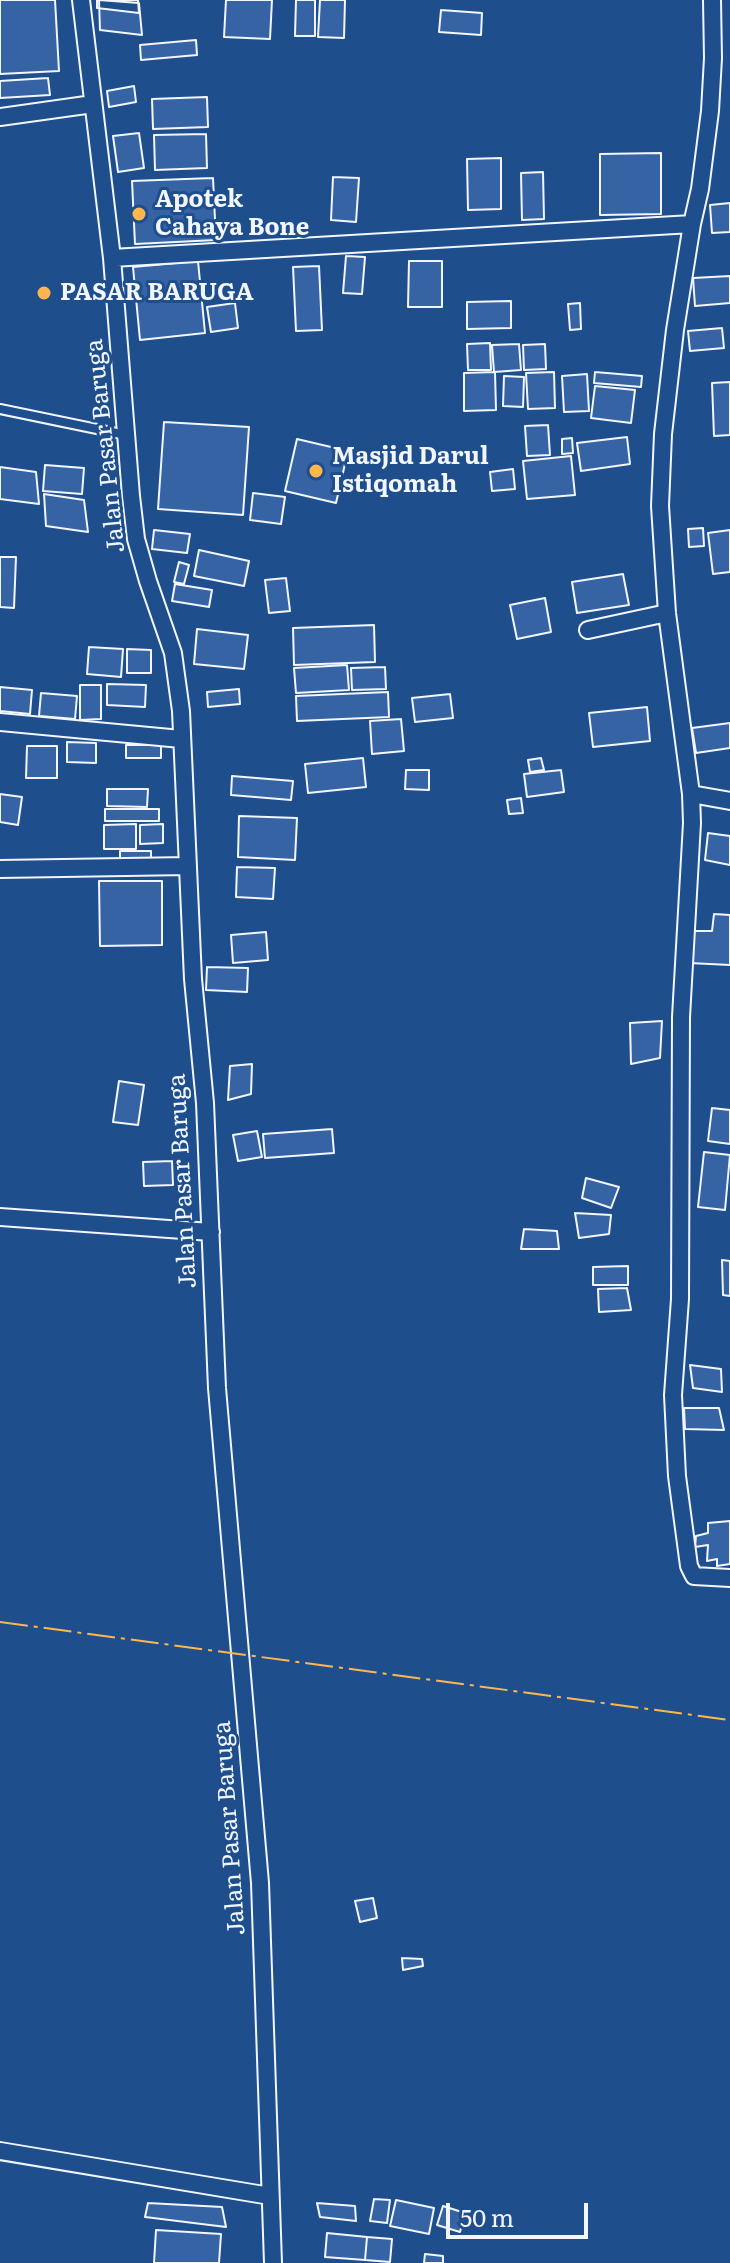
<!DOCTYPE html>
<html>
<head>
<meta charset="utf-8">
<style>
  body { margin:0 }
  #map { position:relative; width:730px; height:2263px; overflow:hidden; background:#1f4e8c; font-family:Literata,serif }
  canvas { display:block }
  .scale { position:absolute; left:446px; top:2203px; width:142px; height:36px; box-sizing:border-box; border:4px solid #f2f6ff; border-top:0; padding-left:10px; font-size:24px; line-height:28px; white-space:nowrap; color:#f2f6ff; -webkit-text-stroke:6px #1f4e8c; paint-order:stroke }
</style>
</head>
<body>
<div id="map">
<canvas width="730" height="2263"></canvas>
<div class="scale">50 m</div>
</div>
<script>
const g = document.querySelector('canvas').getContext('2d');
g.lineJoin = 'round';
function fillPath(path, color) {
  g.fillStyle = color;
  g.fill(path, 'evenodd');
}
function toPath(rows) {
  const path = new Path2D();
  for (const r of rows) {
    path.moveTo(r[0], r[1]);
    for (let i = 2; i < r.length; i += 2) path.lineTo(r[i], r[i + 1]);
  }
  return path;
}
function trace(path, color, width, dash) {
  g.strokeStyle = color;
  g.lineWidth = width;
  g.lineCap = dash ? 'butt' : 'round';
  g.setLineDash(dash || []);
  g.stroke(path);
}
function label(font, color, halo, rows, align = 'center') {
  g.font = font + ' Literata,serif';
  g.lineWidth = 6;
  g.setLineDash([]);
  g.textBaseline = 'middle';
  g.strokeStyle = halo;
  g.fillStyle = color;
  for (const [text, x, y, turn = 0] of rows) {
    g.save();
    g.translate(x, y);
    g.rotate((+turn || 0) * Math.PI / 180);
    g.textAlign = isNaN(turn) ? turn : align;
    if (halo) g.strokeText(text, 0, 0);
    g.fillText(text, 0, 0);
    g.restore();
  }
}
const building = toPath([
  [0,0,55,0,59,71,0,74,0,0],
  [97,0,138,0,139,13,97,8,97,0],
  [99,0,139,3,142,35,100,30,99,0],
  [226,0,272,0,270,39,224,37,226,0],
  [296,0,315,0,315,36,295,36,296,0],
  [320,0,345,0,344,38,318,37,320,0],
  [441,10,482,13,481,35,439,32,441,10],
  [196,40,197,55,141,60,140,45,196,40],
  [48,78,50,95,0,98,0,81,48,78],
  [134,86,136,102,109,107,107,91,134,86],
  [207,97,208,127,153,129,152,99,207,97],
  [139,133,144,168,118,172,113,136,139,133],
  [206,134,207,168,155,170,154,135,206,134],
  [661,153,661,214,600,215,600,154,661,153],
  [501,158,501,209,468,210,467,159,501,158],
  [543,172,544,219,522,220,521,173,543,172],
  [333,177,359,178,356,222,331,220,333,177],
  [213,178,216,240,135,244,132,181,213,178],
  [730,203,730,232,712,233,710,205,730,203],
  [346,256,365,257,362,294,343,293,346,256],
  [198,261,205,333,140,340,133,267,198,261],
  [409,261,442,261,442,307,408,307,409,261],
  [319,266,322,330,296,331,293,267,319,266],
  [730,276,730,303,695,306,693,278,730,276],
  [511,301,511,328,467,329,467,302,511,301],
  [235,303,238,328,211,332,207,307,235,303],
  [580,303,581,329,570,330,568,304,580,303],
  [722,328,724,348,690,351,688,331,722,328],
  [490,343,491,370,468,370,467,344,490,343],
  [519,344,521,370,494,372,492,345,519,344],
  [545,344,546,369,524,370,523,345,545,344],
  [495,372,496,410,464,411,464,373,495,372],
  [554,372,555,408,528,409,526,373,554,372],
  [595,372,642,376,641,387,594,383,595,372],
  [587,374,589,411,564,412,562,376,587,374],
  [504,376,524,377,523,407,503,406,504,376],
  [730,382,730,435,714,436,712,383,730,382],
  [595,386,635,390,631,423,591,418,595,386],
  [164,422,249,427,243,515,158,509,164,422],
  [548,425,550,455,527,456,525,426,548,425],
  [627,437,630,464,581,471,577,443,627,437],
  [572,438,573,453,562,454,562,439,572,438],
  [297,439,348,451,336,503,285,491,297,439],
  [571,456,575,495,527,499,523,461,571,456],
  [45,465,84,468,82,494,43,491,45,465],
  [0,467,36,472,39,504,0,499,0,467],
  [513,469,515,489,492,491,490,472,513,469],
  [253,493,285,497,281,524,250,520,253,493],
  [44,494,84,500,88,532,46,526,44,494],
  [703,528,704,546,689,547,688,529,703,528],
  [154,530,190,534,187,553,152,549,154,530],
  [730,530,730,572,713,574,708,533,730,530],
  [199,550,249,561,244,586,194,576,199,550],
  [0,557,16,557,14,608,0,607,0,557],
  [179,562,189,565,184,584,174,582,179,562],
  [623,574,629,605,577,613,572,582,623,574],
  [286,578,290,611,269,613,265,580,286,578],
  [175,584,212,590,209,607,172,601,175,584],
  [545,598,551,632,517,639,510,605,545,598],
  [374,625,375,662,294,665,293,628,374,625],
  [197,629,248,635,244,669,194,664,197,629],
  [89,647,123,649,121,677,87,674,89,647],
  [127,649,151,650,151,673,127,673,127,649],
  [347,665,349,690,296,693,294,668,347,665],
  [385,667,386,689,352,690,351,668,385,667],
  [107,684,146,685,145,707,107,705,107,684],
  [80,685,101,685,101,719,80,720,80,685],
  [0,687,32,690,30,714,0,711,0,687],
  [239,689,240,704,208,707,207,692,239,689],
  [388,692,389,717,297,721,296,696,388,692],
  [41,693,77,696,75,719,39,716,41,693],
  [450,694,453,718,415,722,412,698,450,694],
  [647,707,650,741,593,747,589,713,647,707],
  [401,719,404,751,372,754,370,721,401,719],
  [730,723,730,748,696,753,692,728,730,723],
  [67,742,96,743,96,763,67,762,67,742],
  [126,745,161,745,161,758,126,758,126,745],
  [27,746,57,746,57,778,26,778,27,746],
  [363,758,366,787,308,793,305,764,363,758],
  [541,758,544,770,530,772,528,760,541,758],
  [406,770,429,770,429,790,405,789,406,770],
  [561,770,564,792,527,797,524,774,561,770],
  [232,776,293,781,291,800,231,795,232,776],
  [107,789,148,789,147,807,107,806,107,789],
  [0,794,22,797,18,825,0,822,0,794],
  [521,798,523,813,509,814,507,800,521,798],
  [105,809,159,809,159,821,105,821,105,809],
  [239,816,297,818,295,860,238,857,239,816],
  [136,824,136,849,104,849,104,825,136,824],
  [163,824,163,843,140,844,140,825,163,824],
  [708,833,730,836,730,865,705,860,708,833],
  [120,851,151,851,151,859,120,859,120,851],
  [237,867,275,868,273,899,236,897,237,867],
  [99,881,162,881,162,945,100,946,99,881],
  [714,914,730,915,730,965,689,963,691,931,712,931,714,914],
  [266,932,268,960,233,963,231,935,266,932],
  [207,967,248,968,247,992,206,990,207,967],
  [662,1021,660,1058,631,1064,630,1023,662,1021],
  [252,1064,251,1094,228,1100,230,1066,252,1064],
  [119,1081,144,1085,138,1125,113,1122,119,1081],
  [712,1108,730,1110,730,1144,708,1141,712,1108],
  [332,1129,334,1153,265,1158,263,1134,332,1129],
  [257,1131,262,1157,238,1161,233,1135,257,1131],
  [704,1152,730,1155,725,1210,698,1207,704,1152],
  [172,1161,173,1185,144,1186,143,1162,172,1161],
  [586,1178,619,1187,611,1208,582,1198,586,1178],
  [575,1213,611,1215,609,1234,579,1238,575,1213],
  [524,1229,557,1231,559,1249,521,1249,524,1229],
  [722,1260,730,1261,730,1296,723,1295,722,1260],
  [628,1266,628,1285,593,1285,593,1267,628,1266],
  [627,1288,631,1310,599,1312,598,1289,627,1288],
  [690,1365,721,1369,722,1392,693,1388,690,1365],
  [684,1408,719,1408,724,1430,685,1429,684,1408],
  [730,1521,730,1564,717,1566,717,1559,707,1561,708,1545,695,1547,696,1536,708,1533,708,1523,730,1521],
  [373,1898,377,1918,360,1922,355,1901,373,1898],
  [402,1958,422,1959,423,1966,403,1970,402,1958],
  [374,2199,390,2200,387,2223,370,2221,374,2199],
  [396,2200,434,2208,429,2234,390,2226,396,2200],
  [148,2203,222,2207,226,2227,145,2217,148,2203],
  [317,2203,355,2206,356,2221,320,2217,317,2203],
  [443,2206,465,2213,460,2232,437,2225,443,2206],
  [156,2230,221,2234,219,2263,154,2263,156,2230],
  [327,2233,367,2237,365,2260,325,2257,327,2233],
  [367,2237,392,2239,390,2262,365,2260,367,2237],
  [425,2254,443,2256,443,2263,424,2263,425,2254]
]);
fillPath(building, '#3563a3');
trace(building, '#f2f6ff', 2);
const lane = toPath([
  [0,409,126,435]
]);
const street = toPath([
  [81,0,112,258,131,496,136,539,148,581,173,653,181,711,193,979,205,1103,217,1388,260,1883,273,2263],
  [0,117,93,104],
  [112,258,692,224],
  [588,630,667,613],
  [0,722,181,739],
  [691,794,667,613,660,506,663,434,675,330,692,224,700,189,710,111,713,58,712,0],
  [730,801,691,794,692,823,681,1017,680,1299,673,1395,677,1476,689,1566,694,1576,730,1578],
  [0,869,188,866],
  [0,1217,211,1232],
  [0,2151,270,2196]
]);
trace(lane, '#f2f6ff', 12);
trace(street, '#f2f6ff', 20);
trace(lane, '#1f4e8c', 8);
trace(street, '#1f4e8c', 16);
trace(toPath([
  [0,1622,730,1720]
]), '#ffb74d', 2, [28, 6, 4, 6]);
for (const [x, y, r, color] of [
  [139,214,8,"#ffb74d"],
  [44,293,8,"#ffb74d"],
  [316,471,8,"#ffb74d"]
]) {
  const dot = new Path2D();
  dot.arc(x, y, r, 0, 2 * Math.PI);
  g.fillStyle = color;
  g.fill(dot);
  trace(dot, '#1f4e8c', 3);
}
label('bold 24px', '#f2f6ff', '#1f4e8c', [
  ["Apotek",155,200],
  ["Cahaya Bone",155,228],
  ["PASAR BARUGA",60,293],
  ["Masjid Darul",332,457],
  ["Istiqomah",332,485]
], 'left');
label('24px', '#f2f6ff', '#1f4e8c', [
  ["Jalan Pasar Baruga",106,446,-96],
  ["Jalan Pasar Baruga",183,1181,-93],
  ["Jalan Pasar Baruga",230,1828,-94]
]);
</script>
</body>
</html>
